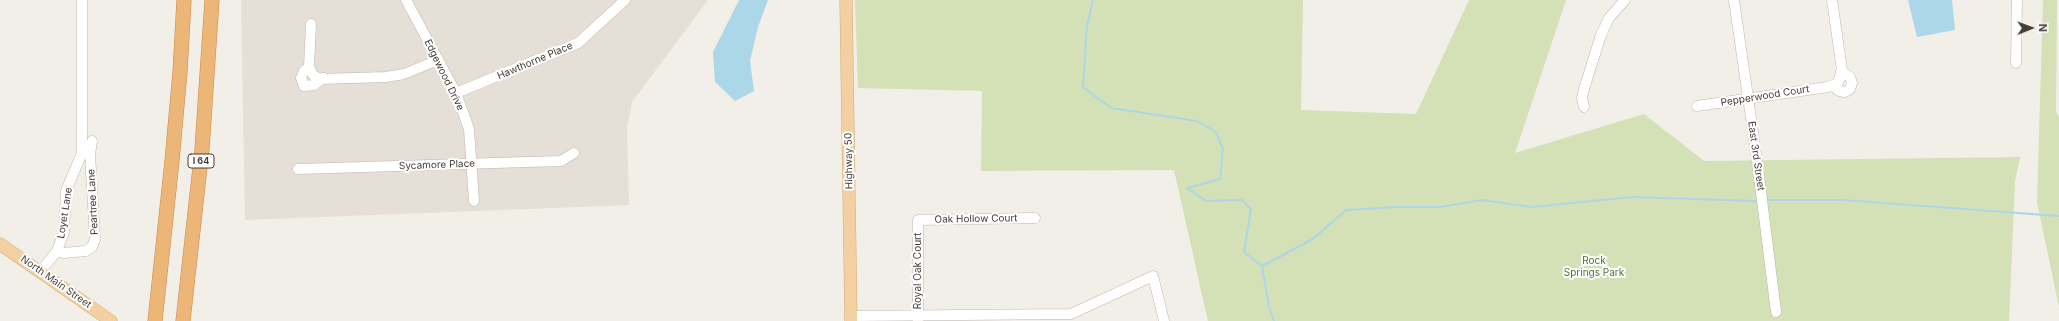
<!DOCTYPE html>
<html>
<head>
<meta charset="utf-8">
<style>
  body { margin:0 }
  #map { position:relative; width:2059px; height:321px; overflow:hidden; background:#f2eee8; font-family:Inter,sans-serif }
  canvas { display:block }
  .north { position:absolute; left:2011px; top:8px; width:40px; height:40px; -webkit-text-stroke:3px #fff; paint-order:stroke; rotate:89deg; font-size:11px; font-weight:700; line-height:16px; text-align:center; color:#453e38 }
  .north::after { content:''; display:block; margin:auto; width:14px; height:18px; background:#453e38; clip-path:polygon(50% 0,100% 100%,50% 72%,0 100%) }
</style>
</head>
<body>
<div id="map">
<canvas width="2059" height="321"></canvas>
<div class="north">N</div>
</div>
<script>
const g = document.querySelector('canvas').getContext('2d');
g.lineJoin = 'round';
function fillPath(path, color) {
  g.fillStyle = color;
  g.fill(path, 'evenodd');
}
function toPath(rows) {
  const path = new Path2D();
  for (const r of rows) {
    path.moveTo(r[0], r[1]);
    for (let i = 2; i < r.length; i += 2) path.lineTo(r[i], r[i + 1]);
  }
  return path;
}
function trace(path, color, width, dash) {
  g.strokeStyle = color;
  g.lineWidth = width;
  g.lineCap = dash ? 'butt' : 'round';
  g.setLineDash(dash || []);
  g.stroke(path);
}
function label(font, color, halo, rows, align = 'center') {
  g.font = font + ' Inter,sans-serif';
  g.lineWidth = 4;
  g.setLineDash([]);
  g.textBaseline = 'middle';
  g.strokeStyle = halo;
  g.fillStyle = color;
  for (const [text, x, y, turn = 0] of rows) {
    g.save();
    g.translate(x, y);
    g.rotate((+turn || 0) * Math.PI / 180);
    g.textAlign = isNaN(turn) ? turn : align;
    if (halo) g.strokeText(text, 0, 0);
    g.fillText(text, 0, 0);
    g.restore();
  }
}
fillPath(toPath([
  [241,0,708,0,632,102,627,128,629,205,245,220]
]), '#e5dfd7');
fillPath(toPath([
  [855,0,1303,0,1301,110,1416,114,1469,0,1566,0,1515,153,1644,114,1704,161,2020,157,2015,181,2009,321,1208,321,1174,170,981,171,982,91,858,88],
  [2043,0,2057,0,2056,112,2059,117,2059,307,2037,202]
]), '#d4e1b6');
fillPath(toPath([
  [739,0,768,0,758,27,750,61,754,91,735,101,715,82,713,52],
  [1908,0,1952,0,1955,30,1917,37]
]), '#acd7e8');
trace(toPath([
  [1093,0,1087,26,1083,87,1111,108,1197,121,1216,132,1223,149,1220,179,1187,188,1206,201,1242,200,1251,209,1244,252,1262,266],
  [1768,200,1843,200,2059,216],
  [1262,266,1313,239,1346,210,1396,207,1440,207,1482,200,1531,207,1631,197,1757,201],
  [1262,266,1269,307,1274,321]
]), '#acd7e8', 2);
const minor = toPath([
  [406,0,456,93,469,129,474,201],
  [1734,0,1757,160,1776,312],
  [311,24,309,67,313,75,319,79,386,77,404,74,438,60],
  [2016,63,2017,0],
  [309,67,304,71,301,78,304,86,314,85,323,78],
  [1833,86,1839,91,1845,92,1850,89,1852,83,1850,77,1841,71],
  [456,93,578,43,625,0],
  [1697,106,1828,87,1838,83,1842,70,1832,0],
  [1584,107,1582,98,1584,89,1601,35,1609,18,1625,0],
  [298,169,561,161,574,153],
  [57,251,64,232,66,191,82,153,82,0],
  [40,272,57,251,63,253,86,251,92,247,95,239,90,154,92,141],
  [851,316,1071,314,1153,276,1164,321],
  [918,321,918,220,1035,218]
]);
const major = toPath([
  [846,0,851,321],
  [0,244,111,321]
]);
const highway = toPath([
  [155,321,172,161,180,72,184,0],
  [183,321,202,149,212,0]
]);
trace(minor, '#bfb7af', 11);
trace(major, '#d5aa73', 13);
trace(highway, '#cb894a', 15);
trace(minor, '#fff', 10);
trace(major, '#f2d0a1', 12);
trace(highway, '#edb679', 14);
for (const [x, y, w] of [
  [201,161,26]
]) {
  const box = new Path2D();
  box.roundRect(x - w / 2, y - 7, w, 14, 3);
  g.fillStyle = '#fff';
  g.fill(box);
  trace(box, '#453e38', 1);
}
label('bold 9px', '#453e38', null, [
  ["I 64",201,161]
]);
label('10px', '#453e38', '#fff', [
  ["Hawthorne Place",535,61,-23],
  ["Edgewood Drive",444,75,64],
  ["Pepperwood Court",1765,96,-9],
  ["East 3rd Street",1756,156,82],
  ["Highway 50",849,161,-91],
  ["Sycamore Place",437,165,-2],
  ["Peartree Lane",93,202,-93],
  ["Loyet Lane",65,213,-81],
  ["Oak Hollow Court",976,219,-1],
  ["Royal Oak Court",918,271,-90],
  ["North Main Street",56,282,35]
]);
label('10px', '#526f32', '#fff', [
  ["Rock",1594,261],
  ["Springs Park",1594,273]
]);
</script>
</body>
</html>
